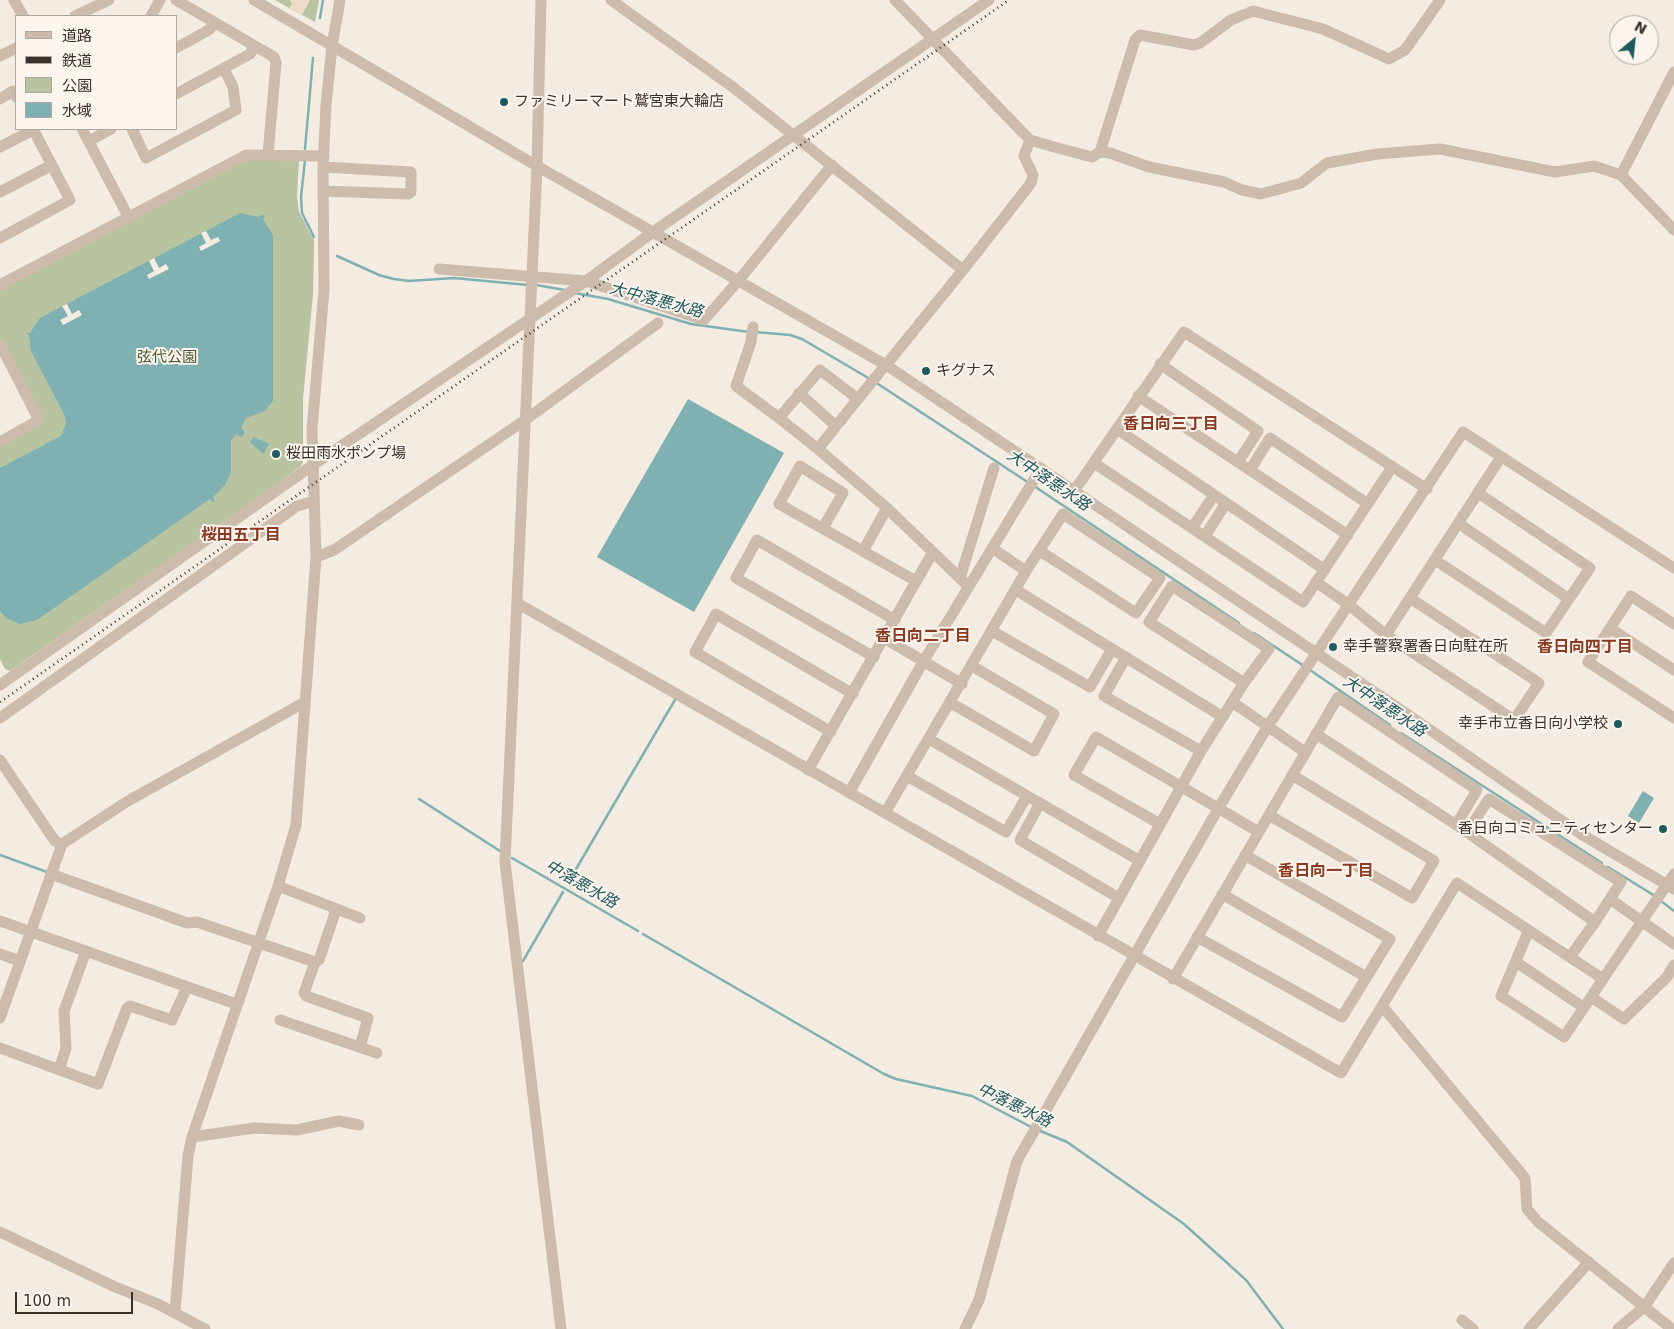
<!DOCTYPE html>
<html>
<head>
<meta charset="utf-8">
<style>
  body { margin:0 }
  #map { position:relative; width:1674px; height:1329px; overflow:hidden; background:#f4ebe1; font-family:"DejaVu Sans","Noto Sans JP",sans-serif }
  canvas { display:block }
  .legend { position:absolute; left:15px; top:15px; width:162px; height:115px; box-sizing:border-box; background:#fbf5ee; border:1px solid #aea6a0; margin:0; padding:6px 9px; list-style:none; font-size:15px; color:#3b302b }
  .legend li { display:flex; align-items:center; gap:10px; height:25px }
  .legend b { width:25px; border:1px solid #aea6a0 }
  .north { position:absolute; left:1609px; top:15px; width:50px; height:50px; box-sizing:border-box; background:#fbf5ee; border:1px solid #aea6a0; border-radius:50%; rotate:28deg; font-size:14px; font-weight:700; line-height:20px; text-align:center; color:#3b302b }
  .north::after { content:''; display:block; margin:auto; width:18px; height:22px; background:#1f5a5e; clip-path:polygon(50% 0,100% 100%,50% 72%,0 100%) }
  .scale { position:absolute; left:15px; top:1292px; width:118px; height:22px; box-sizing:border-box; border:2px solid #3b302b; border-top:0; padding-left:6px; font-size:15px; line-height:18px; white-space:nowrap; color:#3b302b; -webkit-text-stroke:4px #fbf5ee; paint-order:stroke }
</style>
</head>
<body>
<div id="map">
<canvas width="1674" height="1329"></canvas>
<ul class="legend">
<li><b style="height:6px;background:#cdbbac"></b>道路</li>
<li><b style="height:6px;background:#3b302b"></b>鉄道</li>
<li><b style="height:14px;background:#b8c4a0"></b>公園</li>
<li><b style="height:14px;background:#7fb0b2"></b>水域</li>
</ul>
<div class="north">N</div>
<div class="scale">100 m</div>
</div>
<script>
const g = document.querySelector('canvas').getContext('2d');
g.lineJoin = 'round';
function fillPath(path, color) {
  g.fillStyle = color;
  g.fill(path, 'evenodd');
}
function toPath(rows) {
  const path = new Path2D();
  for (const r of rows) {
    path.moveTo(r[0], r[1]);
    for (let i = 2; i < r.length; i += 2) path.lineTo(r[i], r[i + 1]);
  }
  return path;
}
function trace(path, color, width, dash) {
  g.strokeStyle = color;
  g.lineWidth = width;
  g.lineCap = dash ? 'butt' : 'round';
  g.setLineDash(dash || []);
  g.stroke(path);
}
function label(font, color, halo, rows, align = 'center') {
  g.font = font + ' "DejaVu Sans","Noto Sans JP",sans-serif';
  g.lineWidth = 4;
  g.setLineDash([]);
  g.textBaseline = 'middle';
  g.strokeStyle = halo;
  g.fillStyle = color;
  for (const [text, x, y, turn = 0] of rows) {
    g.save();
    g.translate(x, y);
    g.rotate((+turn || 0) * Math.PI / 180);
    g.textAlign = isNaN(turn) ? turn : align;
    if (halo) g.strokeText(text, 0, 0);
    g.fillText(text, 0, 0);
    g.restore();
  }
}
fillPath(toPath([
  [275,0,319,0,315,22,289,8],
  [247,159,299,160,297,196,299,212,314,240,314,253,313,294,303,399,303,462,300,467,252,502,123,592,10,671,5,669,0,659,0,445,44,421,0,339,0,290]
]), '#b8c4a0');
fillPath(toPath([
  [290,0,310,0,302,15,289,8,292,4]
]), '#ecdcc8');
fillPath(toPath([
  [240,213,259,217,262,214,265,216,263,219,273,235,273,401,265,411,246,418,241,428,245,432,242,437,236,434,231,441,231,473,225,485,213,497,215,501,213,502,210,499,37,620,20,624,6,618,0,611,0,468,61,436,66,424,65,416,31,351,29,335,25,333,30,333,40,318],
  [688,399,784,453,694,612,597,557],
  [254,437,269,444,263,454,250,442],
  [1643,791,1654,798,1639,823,1628,816]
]), '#7fb0b2');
fillPath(toPath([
  [206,231,211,240,218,237,220,241,201,251,199,247,206,243,201,233],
  [154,258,159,268,166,264,169,269,149,279,147,275,154,271,149,261],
  [67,304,72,314,79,310,82,315,63,325,60,320,68,316,62,306]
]), '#f4ebe1');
trace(toPath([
  [320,18,323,0],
  [305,149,313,58],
  [305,160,301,197,302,213,314,237],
  [337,256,379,275,394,279,409,281,454,278,528,285],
  [536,285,565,290],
  [575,293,608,299,691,324,749,332],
  [755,332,790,335,802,339,870,379],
  [875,382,1029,483],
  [1034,486,1239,623],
  [1254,633,1304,666],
  [1310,670,1390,725],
  [1401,733,1602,863],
  [419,799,500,851],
  [0,855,47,872],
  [512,858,638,931],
  [1608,867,1655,896],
  [569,881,676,698],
  [1661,901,1674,911],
  [643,934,884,1074,896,1079,972,1096,1033,1128],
  [523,961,563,892],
  [1038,1130,1067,1142,1184,1224,1246,1280,1283,1329]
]), '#7fb0b2', 2.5);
trace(toPath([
  [14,0,23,16],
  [176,0,274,57,276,63,268,155],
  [254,0,537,166,886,365,1391,703,1581,834,1674,889],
  [541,0,537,166,505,862,561,1329],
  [611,0,734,88,963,270],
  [895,0,1030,140,1054,147,1092,157,1100,152,1110,153,1149,167,1224,182,1242,190,1261,194,1301,183,1327,163,1377,154,1440,149,1555,172,1594,166,1621,175,1674,230],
  [75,16,109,0],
  [151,16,160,0],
  [176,48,209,30,214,23],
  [0,56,16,48],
  [176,94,250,54,255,46],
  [0,99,13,91,16,97],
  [82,129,129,218],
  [132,129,146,158,236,110,233,87,224,69],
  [89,141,111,129],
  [0,147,35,129],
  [1100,152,1135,40,1140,35,1194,45,1200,43,1231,20,1253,11,1323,29,1389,59,1405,50,1440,0],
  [1621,175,1674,72],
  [323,191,408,194,411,192,411,172,323,167],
  [0,192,52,165],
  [0,238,70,200,33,129],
  [439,269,586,281,704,320,739,280,832,165],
  [0,285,246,155,324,156],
  [753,327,751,342,736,386,779,418],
  [0,344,39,420,0,442],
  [1160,364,1258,431,1238,462],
  [799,393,836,426],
  [1138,396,1348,535],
  [858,399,820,370,779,418,818,449,836,426,858,399,879,373,886,365,963,270,1031,183,1033,175,1024,156,1030,140],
  [1117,429,1325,570],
  [818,449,887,508,968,586],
  [1094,463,1303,602,1392,467],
  [1250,470,1270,438,1368,504],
  [1074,491,1184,332,1427,489],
  [1458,523,1569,599],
  [823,528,843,493,800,466,779,504,916,581],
  [1192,528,1214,495],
  [1205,536,1226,503],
  [992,548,1026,571],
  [863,551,887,508],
  [316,557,334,550,525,420,658,323],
  [1435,560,1546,633,1590,568,1478,493],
  [960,578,994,468],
  [1316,582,1349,605,1386,635,1514,720,1539,683,1410,598],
  [1016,590,1223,717],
  [517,603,1341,1073,1457,883,1603,979,1674,874],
  [1674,624,1631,596,1588,662,1674,718],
  [1610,628,1674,670],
  [992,631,1090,687,1112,649],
  [1386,635,1501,457],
  [884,638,962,684],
  [874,657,736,578,757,540,895,620],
  [1126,657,1104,696,1201,751],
  [0,685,313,465,586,281,653,232,989,0],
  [1232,702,1305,752],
  [951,703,1034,751,1054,714,972,666],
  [0,718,297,506,314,501],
  [831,732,695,652,716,614,853,694],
  [1316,734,1461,828,1595,922,1570,957],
  [929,739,1140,861],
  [0,760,55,841,62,844],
  [808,770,933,552],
  [907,776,1006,832,1027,796],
  [849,793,923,662,1041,468],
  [1040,803,1020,840,1119,898],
  [885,813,1026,571,1063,514,1160,578,1136,613,1040,551],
  [1269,815,1412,898,1434,861,1292,775],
  [1160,824,1074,775,1096,737,1259,832],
  [1467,832,1489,799,1621,882,1595,922],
  [51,874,187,923,197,922,315,962,319,960,336,910],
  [278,886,360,918],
  [1222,894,1366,977],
  [1610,899,1674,944],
  [0,921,236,1004],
  [1529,930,1501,996,1564,1037,1591,997],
  [1098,936,1201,751,1244,683,1149,622,1172,586,1269,649,1244,683],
  [1197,937,1342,1017,1390,939,1245,855],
  [0,954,20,961],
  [315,962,304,993,306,996,368,1018,360,1047],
  [1516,962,1583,1007],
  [1173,979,1338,697,1477,790,1456,825],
  [1603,979,1591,997,1624,1019,1667,977,1674,965],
  [1383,1007,1525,1178,1527,1209,1538,1222,1672,1329],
  [0,1018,62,844,128,801,305,702],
  [280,1020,377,1053],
  [0,1048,98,1084,127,1008,130,1006,172,1020,187,987],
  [59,1070,66,1048,64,1011,86,951],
  [192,1137,254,1128,297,1130,339,1121,359,1125],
  [0,1232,113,1286,158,1304,205,1329],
  [175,1312,188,1156,192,1137,278,886,296,825,316,557,312,429,324,290,323,167,326,105,332,46,340,0],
  [1462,1320,1473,1329],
  [965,1329,979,1300,1017,1161,1218,809,1268,726,1463,432,1674,568],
  [1529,1329,1589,1262],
  [1618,1329,1645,1306,1674,1263]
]), '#cdbbac', 11);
trace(toPath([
  [0,702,1009,0]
]), '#3b302b', 2.5, [1, 4]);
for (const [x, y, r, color] of [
  [504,102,5,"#1f5a5e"],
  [926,371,5,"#1f5a5e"],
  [276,454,5,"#1f5a5e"],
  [1333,647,5,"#1f5a5e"],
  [1618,724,5,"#1f5a5e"],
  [1663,829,5,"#1f5a5e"]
]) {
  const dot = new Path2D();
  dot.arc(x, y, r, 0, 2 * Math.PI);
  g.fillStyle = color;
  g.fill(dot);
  trace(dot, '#fbf5ee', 2);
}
label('15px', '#3b302b', '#fbf5ee', [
  ["ファミリーマート鷲宮東大輪店",514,102],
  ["キグナス",936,371],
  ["桜田雨水ポンプ場",286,454],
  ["幸手警察署香日向駐在所",1343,647],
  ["幸手市立香日向小学校",1608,724,"right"],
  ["香日向コミュニティセンター",1653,829,"right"]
], 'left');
label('15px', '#4a5a2e', '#fbf5ee', [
  ["弦代公園",167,358]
]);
label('italic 16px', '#1f5a5e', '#fbf5ee', [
  ["大中落悪水路",656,301,15],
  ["大中落悪水路",1048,481,34],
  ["大中落悪水路",1384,707,34],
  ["中落悪水路",581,885,30],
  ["中落悪水路",1014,1106,26]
]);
label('bold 16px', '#8c3b22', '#fbf5ee', [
  ["香日向三丁目",1171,425],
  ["桜田五丁目",241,536],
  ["香日向二丁目",923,637],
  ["香日向四丁目",1585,648],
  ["香日向一丁目",1326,872]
]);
</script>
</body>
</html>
